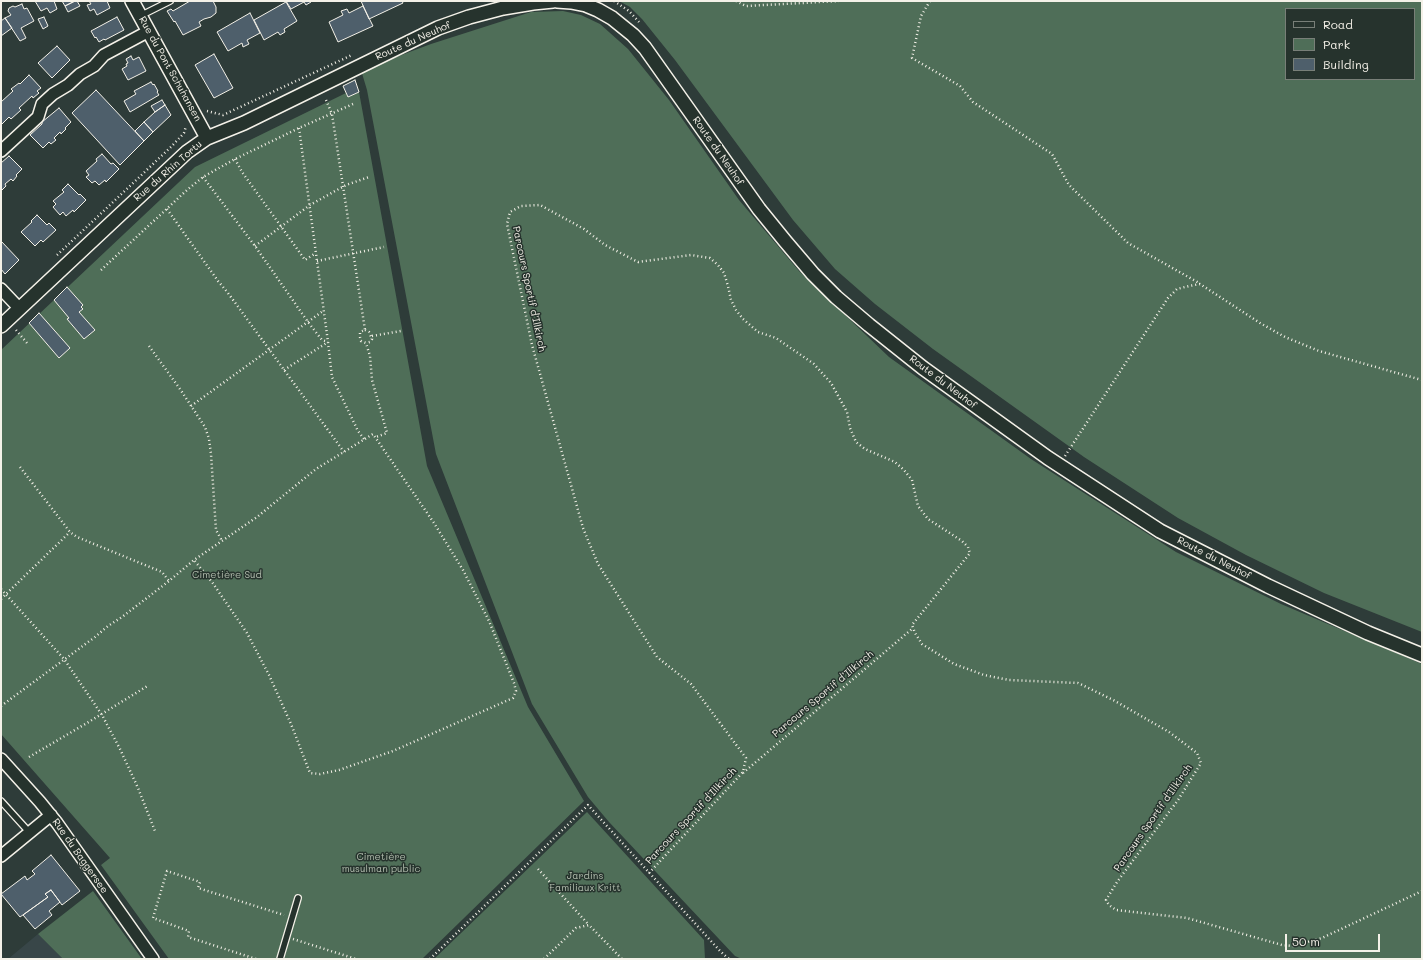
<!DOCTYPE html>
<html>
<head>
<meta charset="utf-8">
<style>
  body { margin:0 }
  #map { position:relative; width:1423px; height:960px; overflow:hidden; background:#2e3c39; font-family:Mali,sans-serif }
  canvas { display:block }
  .frame { position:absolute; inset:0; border:2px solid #f4f1e8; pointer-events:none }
  .legend { position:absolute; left:1285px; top:8px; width:130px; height:72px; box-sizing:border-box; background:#26332d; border:1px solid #787f78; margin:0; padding:5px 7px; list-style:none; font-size:12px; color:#f4f1e8 }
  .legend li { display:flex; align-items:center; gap:8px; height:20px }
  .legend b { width:20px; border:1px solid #787f78 }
  .scale { position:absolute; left:1285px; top:934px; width:95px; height:18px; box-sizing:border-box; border:2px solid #f4f1e8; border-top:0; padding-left:5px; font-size:12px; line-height:14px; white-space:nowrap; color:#f4f1e8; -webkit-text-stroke:3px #26332d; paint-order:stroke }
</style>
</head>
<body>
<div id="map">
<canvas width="1423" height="960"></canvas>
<div class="frame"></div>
<ul class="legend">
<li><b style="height:5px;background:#26332d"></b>Road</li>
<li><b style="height:11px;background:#4f6e58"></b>Park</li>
<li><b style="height:11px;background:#4e5f6b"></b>Building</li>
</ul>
<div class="scale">50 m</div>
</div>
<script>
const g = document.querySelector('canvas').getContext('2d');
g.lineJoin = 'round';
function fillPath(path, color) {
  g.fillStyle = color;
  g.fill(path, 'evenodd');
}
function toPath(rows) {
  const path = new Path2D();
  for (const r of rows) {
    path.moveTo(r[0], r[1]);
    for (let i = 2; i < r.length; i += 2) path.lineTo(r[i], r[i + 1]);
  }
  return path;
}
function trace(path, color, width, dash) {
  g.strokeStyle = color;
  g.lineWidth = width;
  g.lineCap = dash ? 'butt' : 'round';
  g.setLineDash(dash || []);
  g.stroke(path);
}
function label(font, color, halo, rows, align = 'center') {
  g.font = font + ' Mali,sans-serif';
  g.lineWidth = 3;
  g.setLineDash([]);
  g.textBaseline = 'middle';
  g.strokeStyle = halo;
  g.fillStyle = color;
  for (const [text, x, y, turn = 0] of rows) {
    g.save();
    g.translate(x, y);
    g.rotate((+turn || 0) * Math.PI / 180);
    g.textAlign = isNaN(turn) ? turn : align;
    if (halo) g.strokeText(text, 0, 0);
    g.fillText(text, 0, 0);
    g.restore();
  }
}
fillPath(toPath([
  [38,934,63,959,8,959]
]), '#384648');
fillPath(toPath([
  [619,1,1422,1,1422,632,1324,593,1246,555,1178,518,1084,457,933,349,875,304,835,269,793,220,675,60,642,19,630,7],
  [1286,9,1414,9,1414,79,1286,79],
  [563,11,581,15,600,24,628,49,669,100,739,200,799,271,889,357,1031,459,1176,552,1281,604,1422,664,1422,959,742,959,735,956,609,822,588,797,532,704,436,454,367,90,361,70,431,44,531,12],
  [359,92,427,466,528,707,584,801,422,959,169,959,101,865,110,858,1,734,1,350,195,167,346,93,348,97],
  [587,812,704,940,705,959,434,959],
  [93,891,142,959,63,959,38,934]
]), '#4f6e58');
const building = toPath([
  [35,1,54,1,57,9,50,13,47,8,41,11,35,1],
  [62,1,75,1,65,6,62,1],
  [75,1,77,1,80,6,68,12,65,6,75,1],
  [89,1,107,1,110,8,97,15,94,9,90,11,87,5,91,4,89,1],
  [190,1,213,1,216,7,216,13,211,17,204,19,199,22,201,26,183,35,175,21,174,22,167,11,171,9,173,11,190,1],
  [286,1,311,1,311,2,306,5,304,2,291,9,286,1],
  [361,1,402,1,403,3,369,19,361,1],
  [286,2,297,21,284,29,285,32,280,35,278,32,264,40,254,20,286,2],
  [22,4,24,9,27,8,34,21,21,28,26,38,20,41,5,18,11,15,8,11,9,8,13,6,15,7,22,4],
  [363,6,373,26,338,42,329,22,343,15,341,11,347,9,349,13,363,6],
  [250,13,260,33,247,40,249,44,243,47,242,43,228,51,217,32,250,13],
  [44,17,48,26,43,29,38,19,44,17],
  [117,17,124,30,105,40,104,39,99,42,96,37,95,38,91,31,117,17],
  [5,18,12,28,1,36,1,21,5,18],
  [57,46,70,60,52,78,38,63,57,46],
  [214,54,233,88,214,98,195,65,214,54],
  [131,56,133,60,139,57,146,71,128,80,122,69,127,66,126,64,128,63,126,59,131,56],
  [29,75,41,88,37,91,39,93,33,98,32,96,19,108,21,110,11,119,9,117,1,125,1,102,13,91,11,89,19,83,20,84,29,75],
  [355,80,359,92,348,97,343,86,355,80],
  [151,82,153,85,154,84,158,91,157,92,159,95,130,112,124,101,136,94,134,91,151,82],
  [96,90,144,141,120,165,72,113,96,90],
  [162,100,165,105,155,112,151,106,162,100],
  [165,105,171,115,153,132,144,122,155,112,165,105],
  [59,108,71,122,65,128,66,129,61,134,60,132,54,138,56,140,51,144,49,142,43,148,30,135,42,124,42,122,59,108],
  [144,122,153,132,144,141,135,131,144,122],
  [102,154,111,164,113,163,119,169,106,182,105,180,99,185,95,181,92,183,86,177,89,175,86,171,97,161,96,159,102,154],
  [9,156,22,169,16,175,17,176,13,181,11,179,5,184,6,186,1,191,1,163,9,156],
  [68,184,79,195,80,194,86,200,74,212,73,210,66,216,63,212,60,215,53,207,56,204,53,201,64,192,62,190,68,184],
  [37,215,47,225,49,223,56,230,43,242,41,240,35,246,21,232,32,222,31,221,37,215],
  [1,241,19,260,5,274,1,269,1,241],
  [67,287,83,305,81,307,83,309,79,312,95,330,84,339,67,319,69,318,54,300,67,287],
  [39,313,70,348,59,358,29,323,39,313],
  [51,855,80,891,62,905,51,890,45,894,48,897,20,917,1,894,25,876,27,880,35,874,32,871,51,855],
  [51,890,60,902,49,911,52,915,35,929,23,915,48,897,45,894,51,890]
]);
fillPath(building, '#4e5f6b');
trace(building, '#f4f1e8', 1);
const service = toPath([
  [140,16,170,1],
  [1,801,30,833],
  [280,959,298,898]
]);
const minor = toPath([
  [1,151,38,117,42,104,53,94,68,85,80,74,94,66,104,55,149,31],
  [1,289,19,308],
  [1,759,40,802,57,823,153,959],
  [1,856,51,815]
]);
const tertiary = toPath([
  [132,1,207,138],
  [557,1,571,2,586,5,598,10,612,18,633,35,645,48,759,209,785,241,813,274,836,297,869,325,923,368,1048,458,1160,531,1268,586,1368,633,1422,655],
  [1,326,187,152,207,138,244,123,438,28,469,17,503,8,533,3,553,1]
]);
trace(service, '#f4f1e8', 8);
trace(minor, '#f4f1e8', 14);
trace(tertiary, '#f4f1e8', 16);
trace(toPath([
  [614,1,629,11,639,22],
  [736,1,746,6,839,1],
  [930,1,921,16,912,58,960,86,973,102,1052,154,1069,185,1128,243,1199,283],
  [326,100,332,114,365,330,360,332,360,337,361,341,366,343,370,356,372,380,387,433,376,437],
  [207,111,223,115,352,55],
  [299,128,328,342,332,377,358,431,364,439],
  [235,159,242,172,305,260,316,253],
  [203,177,255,246,308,322,322,340,328,342],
  [167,209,218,281,228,293,344,452],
  [255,246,310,205,346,185,369,177],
  [57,255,171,147,184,133,186,126],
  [317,261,384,247],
  [101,270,187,190,203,177,235,159,299,128,353,104],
  [16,330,27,343],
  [365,330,369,332,372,339,370,342,366,343],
  [372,336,401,331],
  [149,346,180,389,205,427,209,439,211,454,216,530,222,541],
  [284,370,328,342],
  [191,406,323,311],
  [1065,456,1168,298,1177,289,1189,286,1200,284,1260,323,1285,337,1319,351,1422,380],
  [20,467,70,532,77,537,162,572,169,581],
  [1,589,64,659,102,715,120,749,138,788,155,831],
  [1,599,70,532],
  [1,706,95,637,108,626,122,617,169,581,194,560,257,517,316,469,373,434,434,523,463,570,489,621,514,683,516,691,513,698,393,751,339,770,320,774,310,773,291,724,269,675,247,633,212,582,194,560],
  [29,757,87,723,149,685],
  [743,773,913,628],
  [538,869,589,925],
  [649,873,743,772,746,758,691,684,657,657,598,564,583,528,532,345,507,224,510,212,521,206,540,205,584,229,605,245,638,262,691,255,710,258,718,265,724,273,728,286,731,300,736,310,743,319,758,332,776,338,814,364,831,383,847,412,850,428,856,442,865,449,895,462,904,470,912,480,918,506,928,519,962,541,968,547,970,553,912,625,915,633,922,644,954,664,984,675,1009,680,1078,683,1115,701,1169,732,1197,753,1201,763,1178,800,1117,882,1106,900,1109,905,1116,910,1187,918,1282,945,1293,946,1322,938,1422,891],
  [293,939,356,959],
  [256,959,188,937,189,931,153,918,167,871,200,882,198,888,284,915],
  [430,959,588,805,720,951,729,959],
  [544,959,576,928,589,925,622,959]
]), '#f4f1e8', 2.5, [1, 3]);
trace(service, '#26332d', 5.5);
trace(minor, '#26332d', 11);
trace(tertiary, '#26332d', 13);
label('10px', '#f4f1e8', '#26332d', [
  ["Route du Neuhof",413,41,-24],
  ["Rue du Pont Schuhansen",170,69,61],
  ["Route du Neuhof",718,151,55],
  ["Rue du Rhin Tortu",168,171,-41],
  ["Parcours Sportif d'Illkirch",529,289,78],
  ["Route du Neuhof",943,382,37],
  ["Route du Neuhof",1214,558,27],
  ["Parcours Sportif d’Illkirch",823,694,-40],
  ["Parcours Sportif d'Illkirch",691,816,-47],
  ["Parcours Sportif d'Illkirch",1153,818,-55],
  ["Rue du Baggersee",80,856,55]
]);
label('10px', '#b2bdae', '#26332d', [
  ["Cimetière Sud",227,575],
  ["Cimetière",381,857],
  ["musulman public",381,869],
  ["Jardins",585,876],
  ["Familiaux Kritt",585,888]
]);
</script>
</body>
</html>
